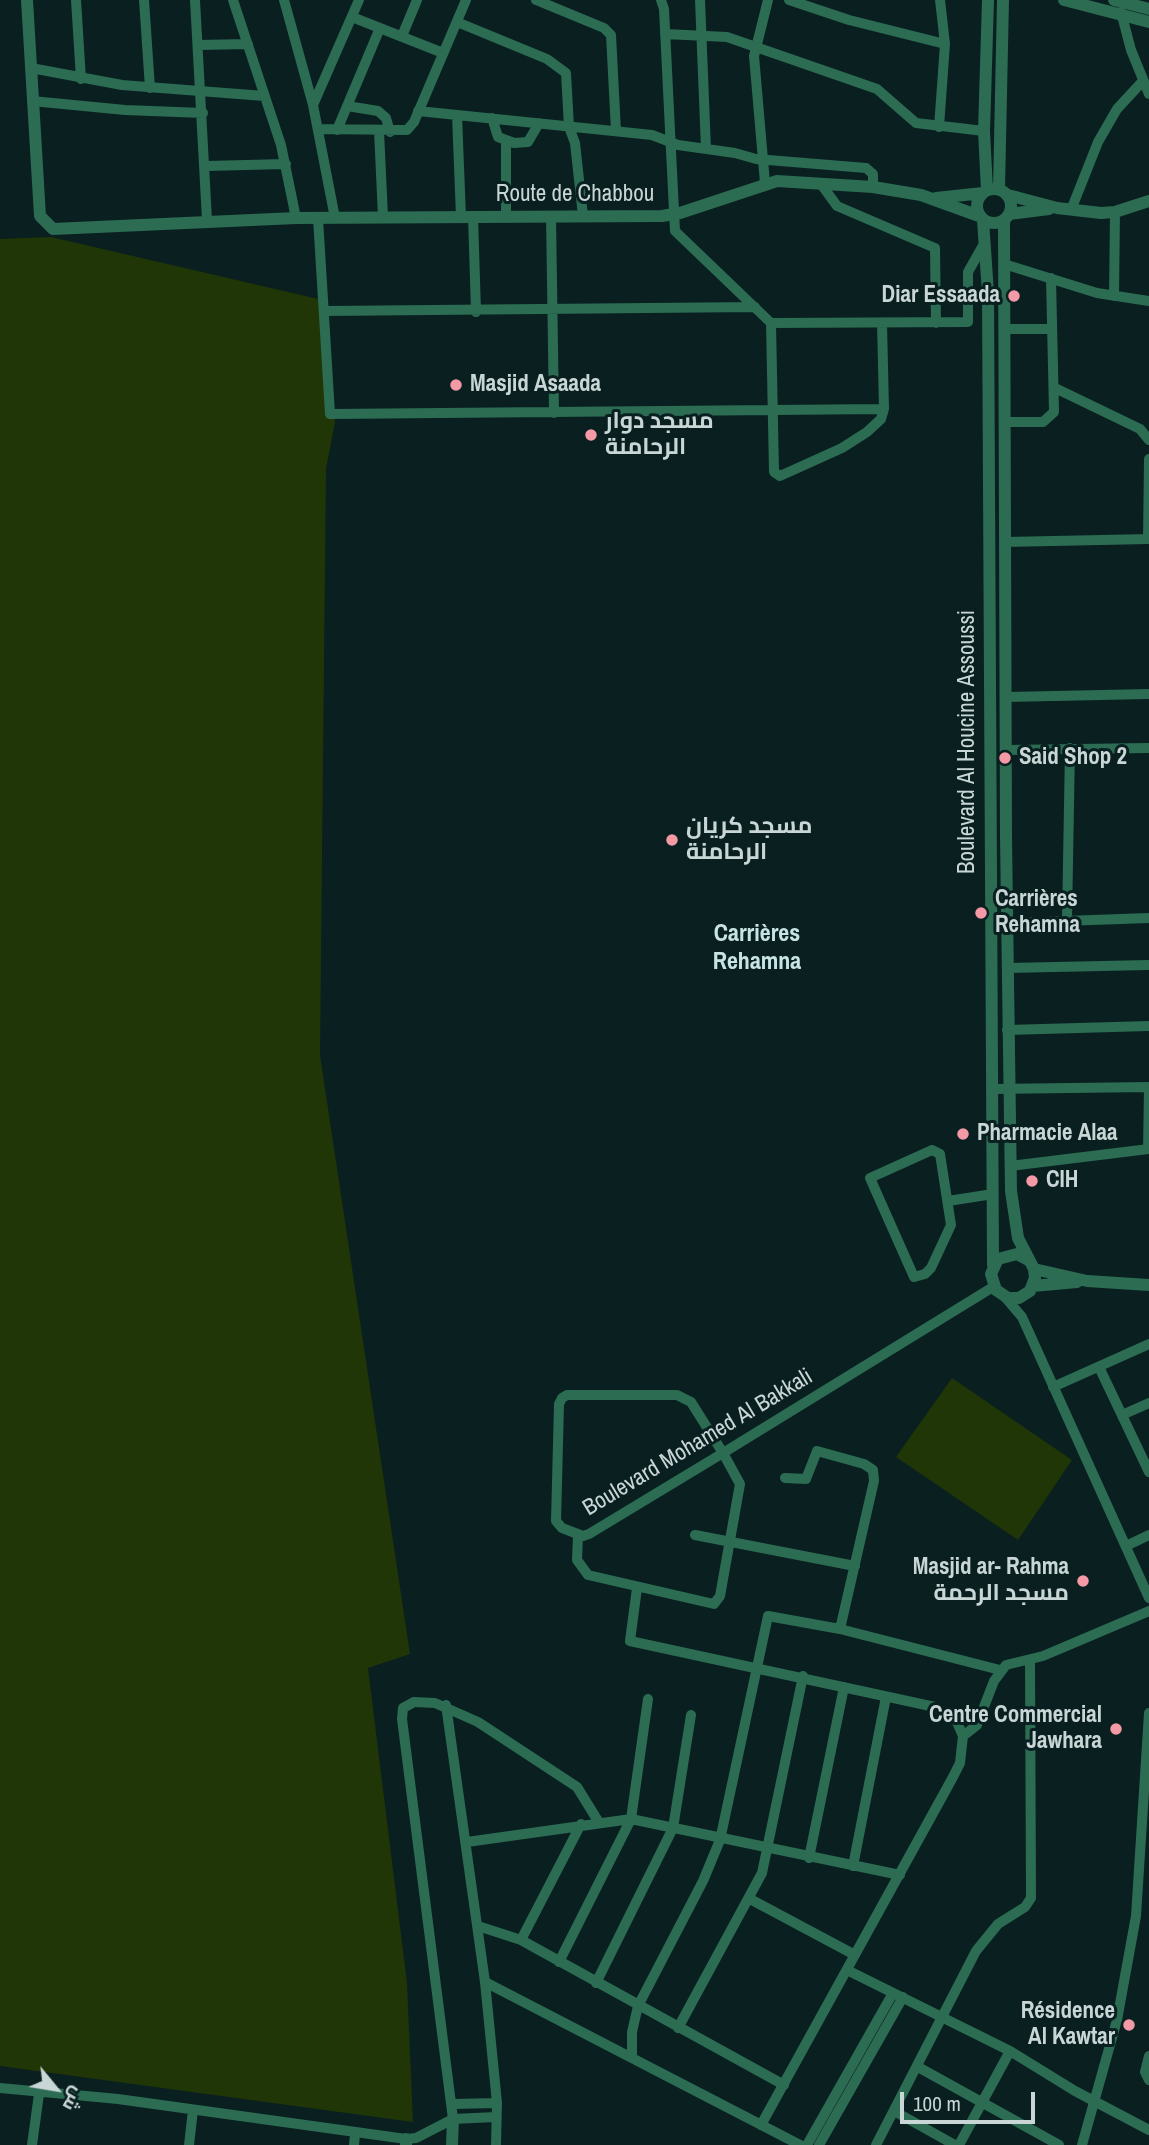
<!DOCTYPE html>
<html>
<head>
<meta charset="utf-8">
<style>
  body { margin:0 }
  #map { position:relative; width:1149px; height:2145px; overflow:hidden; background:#091f20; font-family:"Archivo Narrow",Cairo,sans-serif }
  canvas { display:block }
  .north { position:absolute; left:21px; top:2054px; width:70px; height:70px; -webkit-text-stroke:5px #091f20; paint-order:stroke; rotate:120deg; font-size:19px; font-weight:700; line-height:28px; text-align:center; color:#c9d6d6 }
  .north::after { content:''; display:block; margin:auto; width:24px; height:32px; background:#c9d6d6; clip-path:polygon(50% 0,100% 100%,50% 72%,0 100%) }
  .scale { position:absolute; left:900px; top:2092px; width:135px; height:32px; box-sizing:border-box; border:4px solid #c9d6d6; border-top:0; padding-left:9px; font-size:21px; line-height:24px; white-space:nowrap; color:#c9d6d6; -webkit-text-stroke:5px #091f20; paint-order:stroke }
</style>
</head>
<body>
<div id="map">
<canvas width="1149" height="2145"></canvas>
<div class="north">ش</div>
<div class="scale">100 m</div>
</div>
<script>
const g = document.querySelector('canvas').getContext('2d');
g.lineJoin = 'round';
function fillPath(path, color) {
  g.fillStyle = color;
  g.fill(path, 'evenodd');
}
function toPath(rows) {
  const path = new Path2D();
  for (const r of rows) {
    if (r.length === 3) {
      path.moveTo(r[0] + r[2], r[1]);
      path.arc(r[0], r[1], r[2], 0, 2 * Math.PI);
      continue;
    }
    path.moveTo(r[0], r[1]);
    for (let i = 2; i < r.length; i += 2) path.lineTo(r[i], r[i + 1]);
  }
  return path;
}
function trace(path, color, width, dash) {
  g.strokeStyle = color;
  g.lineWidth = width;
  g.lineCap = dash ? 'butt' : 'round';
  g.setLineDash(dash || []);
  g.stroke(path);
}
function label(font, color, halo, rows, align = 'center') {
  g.font = font + ' "Archivo Narrow",Cairo,sans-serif';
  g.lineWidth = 6;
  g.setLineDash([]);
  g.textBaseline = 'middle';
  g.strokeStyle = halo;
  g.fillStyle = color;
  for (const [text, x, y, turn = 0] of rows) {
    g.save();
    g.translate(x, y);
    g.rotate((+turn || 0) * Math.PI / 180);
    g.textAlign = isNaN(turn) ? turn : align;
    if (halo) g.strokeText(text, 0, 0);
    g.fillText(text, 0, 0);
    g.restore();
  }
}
fillPath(toPath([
  [51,237,327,301,335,422,326,469,320,1055,410,1654,368,1668,407,1983,413,2122,0,2066,0,239],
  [952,1378,1072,1460,1018,1540,896,1457]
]), '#213606');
trace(toPath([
  [76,0,81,79],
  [144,0,150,88],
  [195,0,207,220],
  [233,0,281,145,296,218],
  [284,0,313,105,335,218],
  [536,0,604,28,611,35,616,131],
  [661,0,664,9,675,231,771,323,968,322,968,272,985,242],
  [700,0,706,149],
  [789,0,849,20,945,44],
  [1121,12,1131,50,1149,94],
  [352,17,443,53],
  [457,22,547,59,566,73,569,127,575,143,583,216],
  [665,34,727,37,877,89,916,123,984,131],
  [402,36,417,0],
  [198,45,248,44],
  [31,68,122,85,264,96],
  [32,101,125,110,203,113],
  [313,105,359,0],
  [347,106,378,111,386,118,390,132],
  [418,111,652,135,678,145,735,153,756,159,866,168,873,174,873,187],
  [457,115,461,217],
  [492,118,498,137,514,143,528,142,539,123],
  [939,127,945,44,940,0],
  [318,129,407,130,414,122,466,0],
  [337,130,380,28],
  [379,131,383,217],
  [506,142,506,216],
  [206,166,286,164],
  [765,183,754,56,768,0],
  [821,184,837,206,935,248,936,323],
  [1071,210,1098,142,1117,109,1142,82],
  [473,216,476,312],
  [551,216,554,413],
  [318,218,330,414,884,409],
  [1004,264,1097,293,1149,301],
  [1114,296,1115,212],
  [325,311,755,307],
  [771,323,774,472,780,476,842,448,867,432,881,419,884,409,882,323],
  [1005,329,1052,329],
  [1055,388,1140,429,1149,440],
  [1004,422,1043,422,1054,412,1051,278],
  [1148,539,1149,459],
  [1005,542,1149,539],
  [1005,697,1149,694],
  [1006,750,1149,748],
  [1067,919,1070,748],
  [1007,923,1149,918],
  [1007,968,1149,965],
  [1007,1030,1149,1026],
  [992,1089,1149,1087],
  [1148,1149,1149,1088],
  [932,1150,940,1154,951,1225,931,1268,925,1274,914,1277,870,1178,932,1150],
  [1010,1166,1149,1149],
  [948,1201,993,1194],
  [1005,1297,1022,1317,1149,1598],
  [1099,1367,1149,1472],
  [1053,1387,1149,1344],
  [1122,1415,1149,1403],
  [785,1478,806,1479,817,1451,864,1464,873,1470,874,1481,840,1629],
  [695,1535,855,1566],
  [578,1536,577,1560,588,1575,714,1604,720,1596,740,1484,723,1453,691,1402,677,1395,567,1395,562,1398,559,1404,556,1521,562,1528,583,1536,589,1534,723,1453,993,1287],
  [1126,1546,1149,1535],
  [637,1588,630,1641,935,1707,956,1720,963,1736,960,1763,953,1777,761,2125],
  [446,1705,485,1982,497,2103,496,2145],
  [963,1736,977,1725,994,1681,1006,1665,1043,1656,1149,1611],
  [467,1842,631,1819,900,1875],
  [809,1858,844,1687],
  [853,1866,886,1697],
  [750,1899,855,1955],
  [478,1926,521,1940,784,2085],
  [521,1940,581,1824],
  [559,1962,631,1819,648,1699],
  [847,1970,1010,2051,1075,2091,1149,2130],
  [485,1982,800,2145],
  [596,1983,673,1828,691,1715],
  [678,2028,762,1873,803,1676],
  [1149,2056,1145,2072,1149,2080],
  [632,2057,632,2032,638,2006,703,1881,720,1840,768,1616,840,1629,1000,1670],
  [918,2067,1059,2145],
  [0,2088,118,2099,406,2139,416,2138,453,2119,496,2117],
  [453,2104,497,2103],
  [894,2111,955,2145],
  [453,2119,402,1719,403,1708,414,1702,435,1703,478,1722,577,1787,598,1821],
  [32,2145,39,2094],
  [189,2145,193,2110],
  [354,2145,355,2134],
  [807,2145,893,1993],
  [819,2145,903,1997],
  [876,2145,976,1951,998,1924,1025,1907,1031,1898,1030,1660],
  [959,2145,1010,2051],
  [1082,2145,1117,2020,1136,1916,1149,1713]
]), '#2b6c53', 10);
trace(toPath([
  [27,0,40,216,53,229,296,218,662,216,680,213,777,181,873,187,921,195,979,216],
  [1064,0,1149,22],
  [1114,0,1149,9],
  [994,206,17],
  [999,189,1003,0],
  [987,190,984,131,988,0],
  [1008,195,1057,208,1101,213,1115,212,1149,201],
  [936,198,983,193],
  [1009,214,1049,209],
  [983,220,988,293,993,1265],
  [1004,220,1006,838,1011,1191,1018,1238,1034,1269,1035,1278,1030,1291,1019,1298,1008,1298,996,1290,991,1274,998,1259,1017,1254,1030,1261],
  [1034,1269,1087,1281,1149,1285],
  [1033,1286,1077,1282],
  [406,2139,406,2145],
  [452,2145,453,2119]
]), '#2b6c53', 12);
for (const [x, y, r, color] of [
  [1014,296,7,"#f49aa7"],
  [456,385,7,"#f49aa7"],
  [591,435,7,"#f49aa7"],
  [1005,758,7,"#f49aa7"],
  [672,840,7,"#f49aa7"],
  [981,913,7,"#f49aa7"],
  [963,1134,7,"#f49aa7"],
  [1032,1181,7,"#f49aa7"],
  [1083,1581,7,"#f49aa7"],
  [1116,1729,7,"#f49aa7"],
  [1129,2025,7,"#f49aa7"]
]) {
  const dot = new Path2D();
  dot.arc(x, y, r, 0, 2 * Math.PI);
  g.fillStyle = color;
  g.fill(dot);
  trace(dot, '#091f20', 2.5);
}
label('23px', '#c9d6d6', '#091f20', [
  ["Route de Chabbou",575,195],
  ["Boulevard Al Houcine Assoussi",968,742,-90],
  ["Boulevard Mohamed Al Bakkali",698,1443,-31]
]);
label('bold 23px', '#c9d6d6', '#091f20', [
  ["Diar Essaada",1000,296,"right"],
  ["Masjid Asaada",470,385],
  ["مسجد دوار",605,422],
  ["الرحامنة",605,448],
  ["Said Shop 2",1019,758],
  ["مسجد كريان",686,827],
  ["الرحامنة",686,853],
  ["Carrières",995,900],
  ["Rehamna",995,926],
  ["Pharmacie Alaa",977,1134],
  ["CIH",1046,1181],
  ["Masjid ar- Rahma",1069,1568,"right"],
  ["مسجد الرحمة",1069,1594,"right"],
  ["Centre Commercial",1102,1716,"right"],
  ["Jawhara",1102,1742,"right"],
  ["Résidence",1115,2012,"right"],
  ["Al Kawtar",1115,2038,"right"]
], 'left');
label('bold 24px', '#c8e3e3', '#091f20', [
  ["Carrières",757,935],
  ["Rehamna",757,963]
]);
</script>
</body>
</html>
